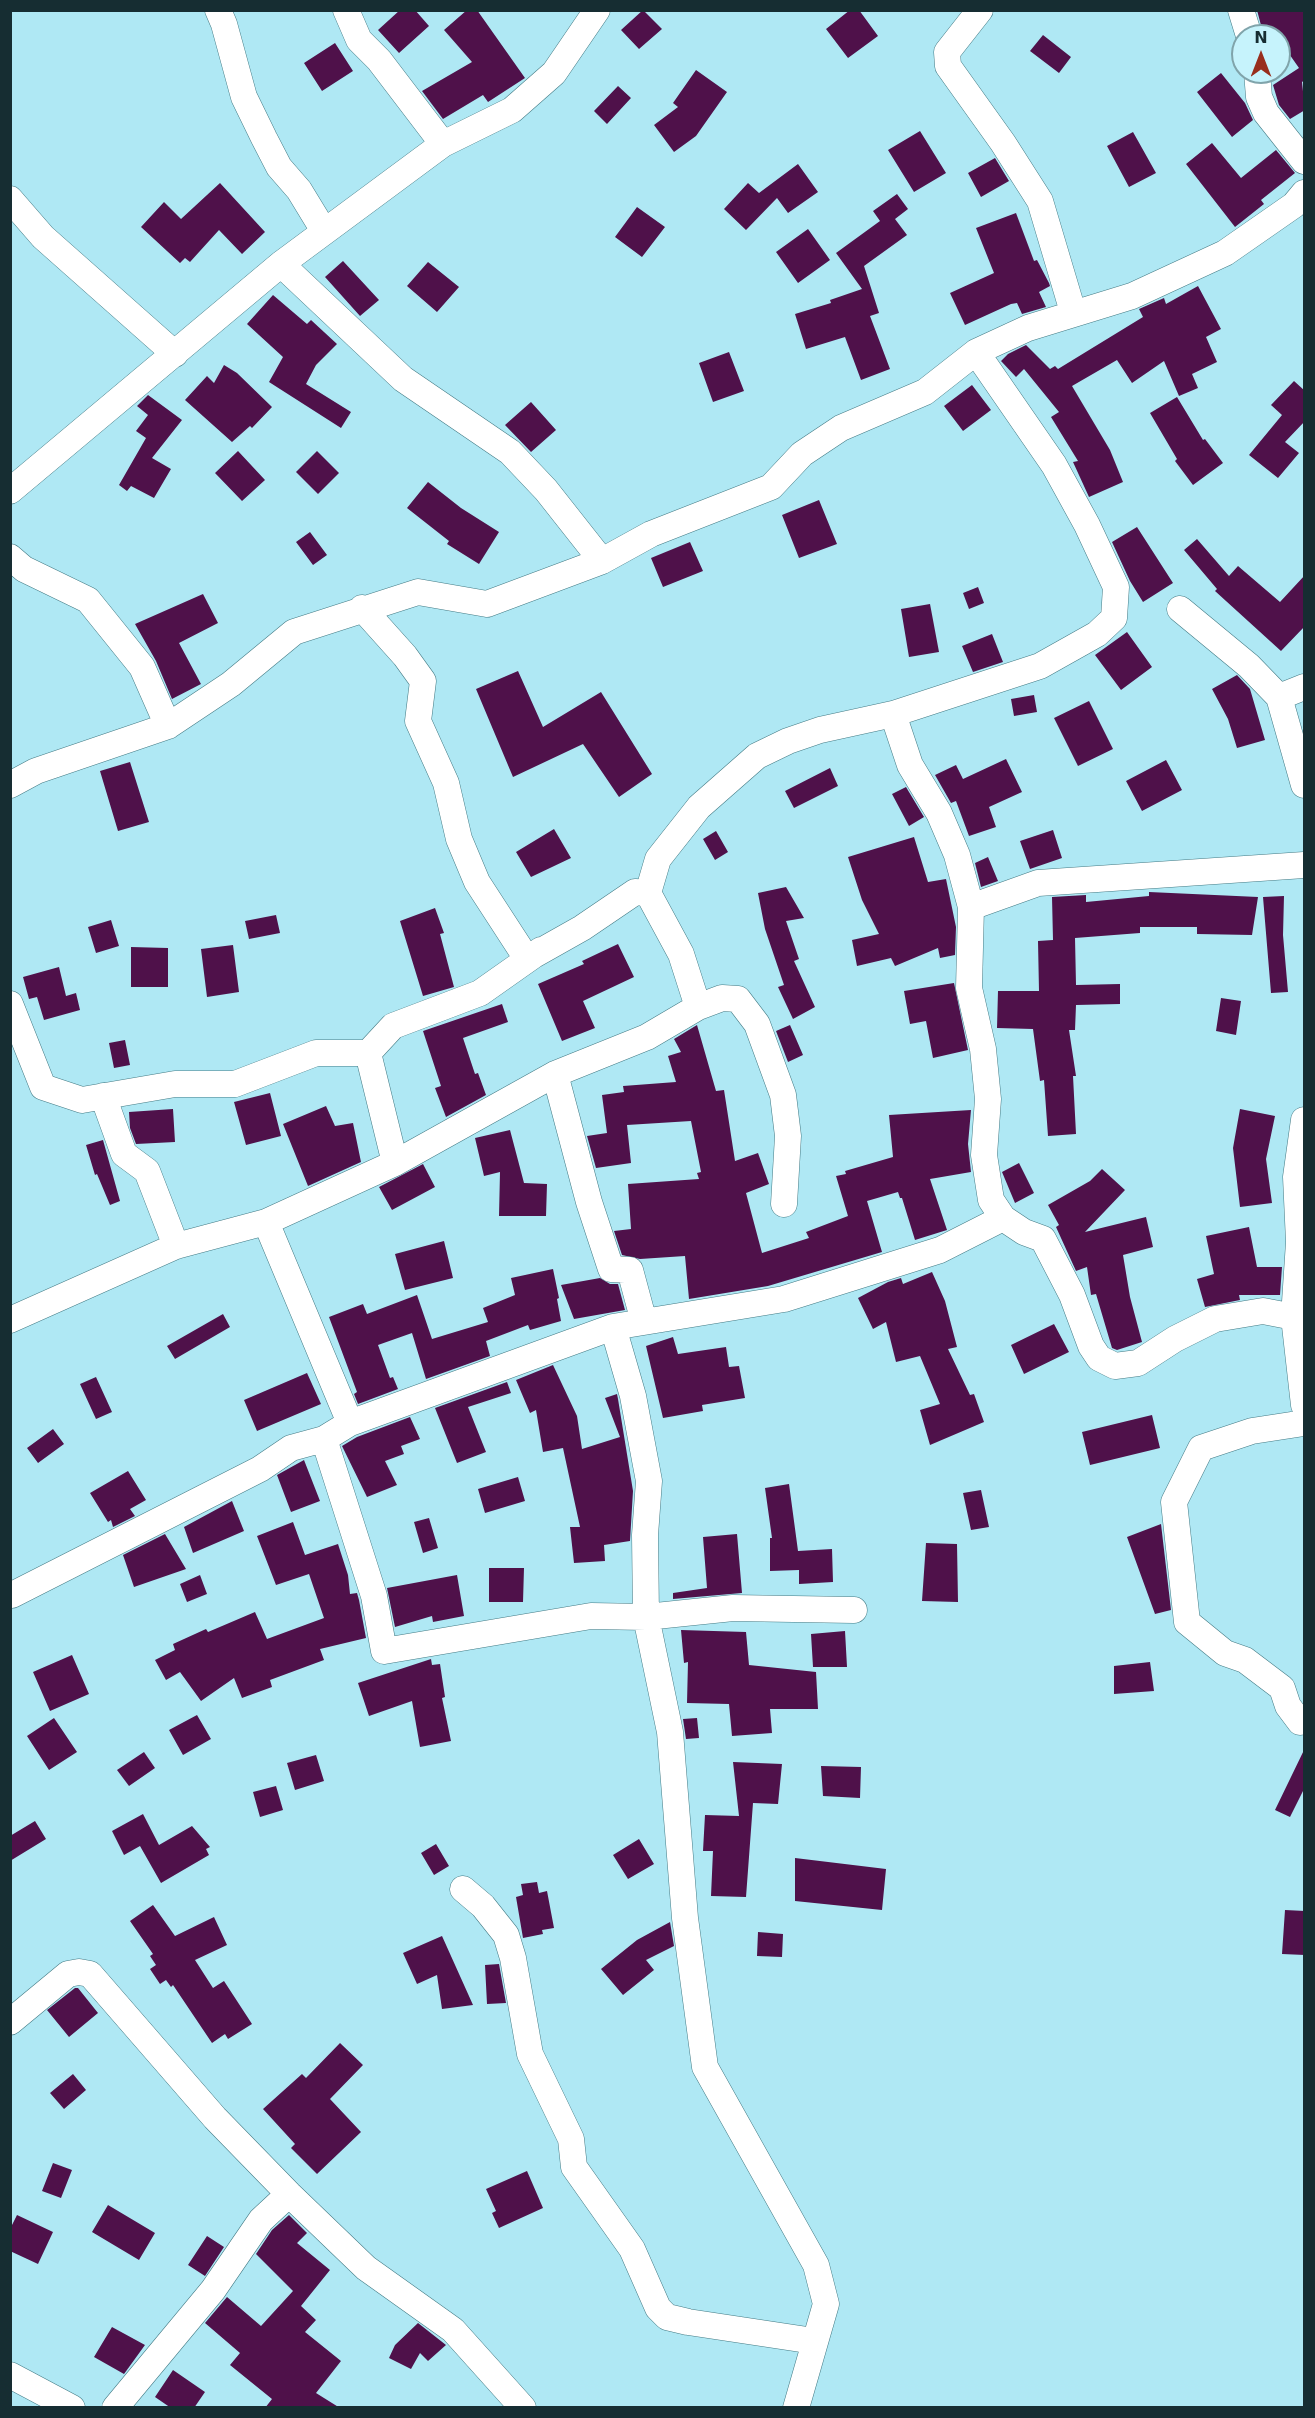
<!DOCTYPE html>
<html>
<head>
<meta charset="utf-8">
<style>
  body { margin:0 }
  #map { position:relative; width:1315px; height:2418px; overflow:hidden; background:#afe8f4; font-family:"DejaVu Sans",sans-serif }
  canvas { display:block }
  .frame { position:absolute; inset:0; border:12px solid #162d32; pointer-events:none }
  .north { position:absolute; left:1231px; top:24px; width:60px; height:60px; box-sizing:border-box; background:#c6f3fc; border:2px solid #80a4ab; border-radius:50%; rotate:0deg; font-size:16px; font-weight:700; line-height:24px; text-align:center; color:#162d32 }
  .north::after { content:''; display:block; margin:auto; width:21px; height:27px; background:#982e1d; clip-path:polygon(50% 0,100% 100%,50% 72%,0 100%) }
</style>
</head>
<body>
<div id="map">
<canvas width="1315" height="2418"></canvas>
<div class="frame"></div>
<div class="north">N</div>
</div>
<script>
const g = document.querySelector('canvas').getContext('2d');
g.lineJoin = 'round';
function fillPath(path, color) {
  g.fillStyle = color;
  g.fill(path, 'evenodd');
}
function toPath(rows) {
  const path = new Path2D();
  for (const r of rows) {
    path.moveTo(r[0], r[1]);
    for (let i = 2; i < r.length; i += 2) path.lineTo(r[i], r[i + 1]);
  }
  return path;
}
function trace(path, color, width, dash) {
  g.strokeStyle = color;
  g.lineWidth = width;
  g.lineCap = dash ? 'butt' : 'round';
  g.setLineDash(dash || []);
  g.stroke(path);
}
fillPath(toPath([
  [400,10,415,10,429,26,399,53,378,30],
  [467,10,477,10,525,78,488,102,483,95,443,119,422,91,472,62,444,30],
  [643,10,662,29,639,49,621,30],
  [850,10,859,10,878,36,848,58,826,29],
  [1257,10,1305,10,1305,80,1302,82,1305,110,1290,119,1279,105,1273,85,1299,68,1271,28,1263,33],
  [1043,35,1071,57,1059,73,1030,51],
  [335,43,353,71,322,91,304,63],
  [696,70,727,92,696,136,674,152,654,125,678,107,673,103],
  [1221,73,1245,103,1253,120,1232,137,1197,92],
  [618,86,631,98,607,124,594,111],
  [920,131,946,173,914,192,888,150],
  [1133,132,1156,173,1129,187,1107,146],
  [1212,143,1241,178,1276,150,1295,173,1261,200,1264,204,1235,227,1186,164],
  [995,158,1009,181,981,197,968,173],
  [798,164,818,192,788,213,777,198,746,230,724,209,748,183,759,193],
  [220,183,265,232,242,254,219,230,190,262,185,258,180,263,141,227,164,202,181,219],
  [897,194,908,209,895,219,907,235,864,266,879,313,870,316,890,369,861,380,845,337,806,349,795,314,831,303,830,300,862,289,836,253,880,221,873,211],
  [637,207,665,227,642,257,615,237],
  [1016,213,1034,261,1037,260,1049,283,1050,286,1039,292,1046,307,1022,314,1017,303,1011,304,965,325,950,293,994,273,976,228],
  [808,229,830,260,798,283,776,252],
  [343,261,379,300,360,316,325,277],
  [428,262,459,287,437,312,407,286],
  [1198,286,1221,329,1206,337,1217,362,1192,374,1198,388,1179,396,1164,361,1132,383,1117,360,1072,386,1110,450,1123,482,1089,497,1073,462,1078,461,1051,417,1059,412,1024,369,1016,377,1001,361,1008,354,1026,345,1050,369,1055,366,1058,369,1143,317,1139,309,1164,298,1166,304],
  [273,295,307,324,311,320,337,344,316,365,306,384,351,412,341,428,269,382,283,357,247,324],
  [729,352,744,391,713,402,699,363],
  [224,365,237,373,272,407,252,428,250,426,232,442,185,400,207,376,214,383],
  [1294,381,1305,391,1305,421,1285,442,1299,453,1278,478,1249,455,1282,415,1271,405],
  [972,385,991,410,963,431,944,406],
  [148,395,182,420,152,458,171,469,154,498,131,486,127,491,119,485,146,438,136,431,148,415,137,406],
  [1177,397,1203,440,1205,439,1223,463,1193,485,1175,461,1177,459,1150,413],
  [531,402,556,430,531,452,505,425],
  [238,451,265,480,242,501,215,473],
  [317,451,339,473,318,494,296,472],
  [428,482,461,508,499,532,479,564,447,544,449,541,407,508],
  [819,500,837,544,799,558,782,515],
  [1137,527,1173,583,1143,602,1130,581,1112,542],
  [310,532,327,555,313,565,296,542],
  [1197,539,1229,576,1238,566,1280,602,1305,575,1305,626,1281,651,1215,591,1217,589,1184,550],
  [690,542,703,571,663,587,651,558],
  [978,587,984,603,969,609,963,593],
  [203,594,218,623,179,643,201,684,172,699,156,661,135,624],
  [930,604,939,652,909,657,901,609],
  [1127,632,1152,667,1121,690,1095,655],
  [992,634,1003,662,973,672,962,646],
  [518,671,543,727,601,692,652,774,619,797,583,744,513,777,476,689],
  [1237,675,1250,689,1265,740,1237,748,1228,719,1212,689],
  [1034,695,1037,712,1014,716,1011,699],
  [1089,701,1113,749,1078,766,1054,718],
  [1006,759,1022,792,989,807,996,827,969,836,956,801,951,803,935,775,956,765,963,779],
  [1166,760,1182,790,1142,811,1126,781],
  [130,762,149,822,118,831,100,771],
  [830,768,838,786,794,808,785,791],
  [906,787,924,817,909,826,892,794],
  [554,829,571,858,531,877,516,852],
  [1053,830,1062,858,1030,869,1020,841],
  [716,831,728,852,715,860,703,839],
  [914,837,928,882,946,879,956,927,955,955,940,958,938,948,895,966,891,958,857,966,852,940,879,934,862,900,848,857],
  [988,857,998,881,981,887,975,863],
  [786,887,804,918,786,921,799,959,794,961,815,1007,793,1019,778,987,784,985,765,929,758,893],
  [1149,892,1258,897,1252,935,1197,934,1197,927,1140,927,1140,933,1075,938,1076,985,1120,984,1120,1004,1076,1005,1075,1030,1069,1030,1076,1076,1073,1076,1076,1134,1048,1136,1044,1080,1040,1081,1033,1029,997,1028,998,991,1039,991,1038,941,1053,940,1052,897,1086,895,1086,902,1149,896],
  [1284,896,1283,935,1288,992,1271,993,1263,897],
  [435,908,444,933,440,934,454,987,423,996,400,921],
  [276,915,280,933,249,939,245,921],
  [111,920,119,946,96,953,88,927],
  [618,944,634,977,583,1001,595,1028,562,1041,538,984,584,964,582,961],
  [233,945,239,992,207,997,201,949],
  [131,947,168,948,168,987,131,987],
  [59,967,66,996,76,993,80,1010,44,1020,37,997,29,999,23,977],
  [954,983,968,1050,933,1058,926,1021,910,1024,904,991],
  [1221,998,1241,1001,1236,1035,1216,1031],
  [502,1004,508,1022,463,1038,475,1074,478,1073,486,1095,446,1117,435,1088,441,1086,423,1031],
  [697,1025,716,1091,724,1090,735,1161,758,1153,769,1184,746,1193,762,1253,809,1238,806,1232,848,1216,836,1176,846,1174,845,1171,893,1157,889,1115,971,1110,968,1144,971,1172,930,1179,947,1230,915,1240,902,1198,900,1198,898,1192,867,1201,882,1252,768,1286,689,1299,685,1256,640,1259,622,1255,614,1231,631,1229,628,1184,699,1179,697,1173,701,1172,691,1121,627,1125,631,1163,596,1168,587,1136,607,1133,602,1095,624,1092,623,1086,676,1082,668,1056,681,1052,674,1039],
  [790,1025,803,1055,788,1062,776,1031],
  [125,1040,130,1065,114,1068,109,1043],
  [270,1093,281,1136,246,1145,234,1102],
  [326,1106,335,1126,353,1123,361,1162,308,1186,283,1124],
  [173,1109,175,1142,136,1144,130,1128,129,1112],
  [1240,1109,1275,1116,1266,1159,1272,1203,1240,1207,1233,1148],
  [510,1130,524,1183,547,1184,546,1216,499,1216,500,1172,484,1176,475,1138],
  [103,1140,120,1201,110,1205,97,1174,95,1175,86,1145],
  [1019,1163,1034,1193,1015,1203,1002,1172],
  [423,1164,435,1187,392,1210,379,1187],
  [1102,1169,1125,1190,1085,1232,1146,1217,1153,1247,1123,1255,1130,1297,1142,1342,1117,1350,1112,1348,1096,1294,1091,1295,1087,1267,1076,1271,1056,1227,1059,1225,1048,1205,1090,1181],
  [1249,1227,1257,1267,1282,1267,1280,1295,1239,1295,1240,1300,1205,1307,1197,1279,1214,1274,1206,1236],
  [444,1241,453,1278,405,1290,395,1254],
  [553,1269,559,1298,557,1299,561,1321,530,1330,528,1325,486,1341,490,1356,426,1379,412,1333,378,1345,390,1378,393,1377,398,1389,358,1404,354,1394,357,1392,329,1317,363,1304,367,1314,417,1295,432,1339,488,1322,483,1308,515,1295,511,1278],
  [932,1272,945,1301,957,1347,948,1349,970,1395,974,1394,984,1422,930,1445,920,1410,940,1404,920,1356,896,1362,886,1322,873,1329,858,1298,888,1282,901,1278,903,1284],
  [600,1278,610,1284,618,1284,625,1310,574,1319,561,1285],
  [223,1314,230,1327,175,1359,167,1346],
  [1054,1324,1069,1352,1024,1374,1011,1345],
  [673,1337,678,1354,726,1347,729,1367,739,1366,745,1398,702,1405,703,1411,663,1418,646,1346],
  [553,1365,577,1416,582,1449,620,1437,605,1398,617,1394,618,1399,633,1491,630,1541,604,1545,605,1561,574,1563,570,1527,580,1527,563,1448,543,1452,536,1410,530,1413,516,1380],
  [307,1373,321,1404,257,1431,244,1400],
  [96,1377,112,1412,96,1419,80,1384],
  [507,1382,511,1393,468,1407,486,1452,457,1463,435,1408],
  [1152,1415,1160,1448,1090,1465,1082,1432],
  [410,1417,420,1439,401,1446,404,1454,385,1461,397,1485,367,1497,342,1446,357,1437],
  [53,1429,64,1444,38,1463,27,1448],
  [304,1460,320,1501,291,1512,277,1475],
  [128,1471,146,1500,130,1509,135,1516,113,1527,111,1520,108,1522,90,1493],
  [518,1477,525,1501,485,1513,478,1489],
  [789,1484,798,1551,832,1549,833,1582,799,1584,799,1570,770,1571,770,1538,772,1538,765,1488],
  [981,1490,989,1527,971,1530,963,1493],
  [232,1501,244,1531,193,1553,184,1527],
  [429,1518,438,1548,423,1553,414,1522],
  [293,1522,305,1555,338,1544,348,1575,350,1594,357,1593,359,1600,366,1638,320,1649,324,1660,270,1680,272,1687,242,1698,234,1678,201,1701,180,1672,166,1680,155,1660,175,1650,173,1644,206,1629,208,1632,255,1612,267,1639,324,1618,309,1574,276,1585,257,1536],
  [1161,1524,1171,1610,1155,1614,1127,1537],
  [165,1534,186,1569,134,1587,123,1555],
  [737,1534,742,1593,673,1599,673,1593,707,1588,703,1537],
  [926,1543,957,1544,958,1602,922,1601],
  [489,1568,524,1568,523,1602,489,1602],
  [200,1575,207,1594,187,1602,180,1584],
  [457,1575,464,1616,433,1622,432,1616,395,1627,387,1588],
  [681,1630,746,1632,749,1665,816,1672,818,1709,770,1709,772,1733,732,1736,729,1704,687,1703,688,1662,684,1663],
  [845,1631,847,1667,813,1667,811,1634],
  [72,1655,89,1694,50,1711,33,1672],
  [431,1659,432,1665,440,1664,445,1697,442,1698,451,1741,420,1747,412,1701,369,1716,358,1683],
  [1150,1662,1154,1691,1114,1694,1114,1666],
  [197,1715,211,1739,183,1755,169,1730],
  [54,1718,77,1752,49,1770,27,1736],
  [697,1718,699,1738,686,1739,683,1719],
  [1305,1748,1305,1787,1290,1817,1275,1810],
  [144,1752,155,1768,129,1786,117,1770],
  [316,1755,324,1781,295,1790,287,1763],
  [733,1762,782,1764,778,1804,753,1803,746,1897,711,1896,713,1851,703,1851,705,1815,739,1816],
  [821,1766,861,1767,860,1798,823,1796],
  [276,1786,283,1810,260,1817,253,1792],
  [143,1814,159,1845,192,1826,210,1847,206,1849,209,1855,161,1883,140,1846,124,1855,112,1831],
  [35,1821,46,1839,10,1861,10,1836],
  [639,1839,654,1864,628,1879,613,1855],
  [436,1844,449,1866,434,1875,421,1853],
  [795,1858,886,1869,882,1910,795,1901],
  [537,1882,539,1893,547,1891,554,1928,542,1930,543,1934,523,1938,516,1897,523,1895,521,1884],
  [153,1905,175,1936,214,1917,227,1945,195,1960,213,1988,224,1981,252,2024,228,2039,225,2034,212,2043,173,1985,171,1987,166,1980,160,1984,150,1969,156,1965,150,1956,153,1954,130,1921],
  [1285,1910,1305,1911,1305,1955,1282,1954],
  [670,1922,674,1946,646,1960,654,1970,623,1995,601,1969,637,1940],
  [758,1932,783,1934,782,1957,757,1956],
  [442,1936,473,2005,442,2009,437,1975,417,1984,403,1953],
  [499,1964,506,2003,487,2004,485,1965],
  [75,1988,78,1988,98,2013,69,2037,47,2010],
  [340,2043,363,2065,330,2099,361,2132,317,2174,291,2148,295,2144,263,2109,302,2074,306,2078],
  [73,2074,86,2090,64,2109,50,2093],
  [53,2163,72,2170,61,2198,42,2191],
  [527,2171,543,2208,499,2228,492,2213,496,2211,486,2189],
  [108,2205,155,2233,139,2260,92,2232],
  [17,2215,53,2232,38,2264,10,2251,10,2229],
  [289,2215,307,2233,297,2243,330,2270,301,2306,316,2320,305,2332,341,2361,316,2393,340,2408,265,2408,272,2399,230,2365,240,2353,205,2323,227,2297,261,2326,293,2291,256,2254,272,2230],
  [207,2236,224,2247,205,2276,188,2265],
  [418,2323,446,2345,428,2361,420,2353,411,2369,389,2358,395,2345],
  [112,2327,145,2345,124,2374,94,2357],
  [173,2370,205,2392,194,2408,171,2408,155,2397]
]), '#4f114a');
const minor = toPath([
  [218,10,224,24,244,97,264,138,279,167,299,190,324,231],
  [346,10,359,40,379,60,443,144],
  [980,10,947,52,948,66,1003,143,1040,201,1073,312],
  [1241,10,1249,36],
  [1257,72,1259,97,1266,113,1304,161],
  [10,199,43,237,175,354],
  [281,264,403,379,510,452,546,490,602,561],
  [10,491,281,264,443,144,512,110,554,73,597,10],
  [10,557,24,569,88,600,142,667,168,726],
  [1180,609,1249,666,1279,697,1304,785],
  [1279,697,1304,687],
  [893,714,910,765,939,813,957,855,971,907,1038,883,1304,865],
  [10,785,36,771,168,726,231,684,294,632,418,592,487,604,602,561,651,534,771,487,802,454,841,428,925,392,976,352,1028,328,1132,296,1225,253,1294,205,1304,193],
  [648,893,658,859,699,807,757,756,788,741,820,730,893,714,1040,666,1097,634,1114,618,1116,587,1087,525,1054,465,976,352],
  [971,907,969,988,983,1049,988,1099,984,1155,991,1200,1003,1218],
  [10,1004,43,1087,82,1100,175,1084,235,1084,316,1053,368,1053],
  [698,1007,722,998,738,999,757,1024,783,1095,788,1136,784,1204],
  [555,1074,589,1202,611,1269,630,1270,644,1322],
  [103,1096,124,1154,147,1171,176,1246],
  [1304,1120,1296,1177,1299,1242,1294,1317,1304,1405],
  [395,1163,368,1053,393,1026,480,993,541,950],
  [266,1222,350,1423],
  [10,1320,176,1246,266,1222,395,1163,555,1074,647,1037,698,1007,681,954,648,893,635,892,582,928,527,959,477,882,459,839,446,783,418,721,423,681,405,656,362,608],
  [613,1327,633,1396,649,1481,645,1535,646,1617,733,1608,854,1610],
  [324,1439,374,1596,384,1651,591,1616,646,1617,670,1732,685,1918,705,2067,816,2265,826,2304,796,2408],
  [12,1595,260,1469,291,1448,324,1439,350,1423,613,1327,784,1299,940,1250,1003,1218,1024,1232,1043,1239,1072,1295,1091,1346,1099,1358,1115,1366,1138,1363,1175,1339,1215,1319,1263,1311,1294,1317],
  [1300,1722,1288,1706,1282,1688,1245,1660,1225,1653,1187,1622,1174,1502,1201,1448,1252,1431,1304,1423],
  [463,1889,483,1906,506,1935,513,1958,530,2054,571,2139,574,2167,632,2249,658,2308,667,2317,688,2322,814,2341],
  [10,2022,68,1974,79,1972,90,1974,215,2118,289,2194,366,2268,453,2330,523,2408],
  [10,2375,72,2408],
  [115,2408,213,2290,261,2220,289,2194]
]);
trace(minor, '#447b85', 27);
trace(minor, '#fff', 26);
</script>
</body>
</html>
